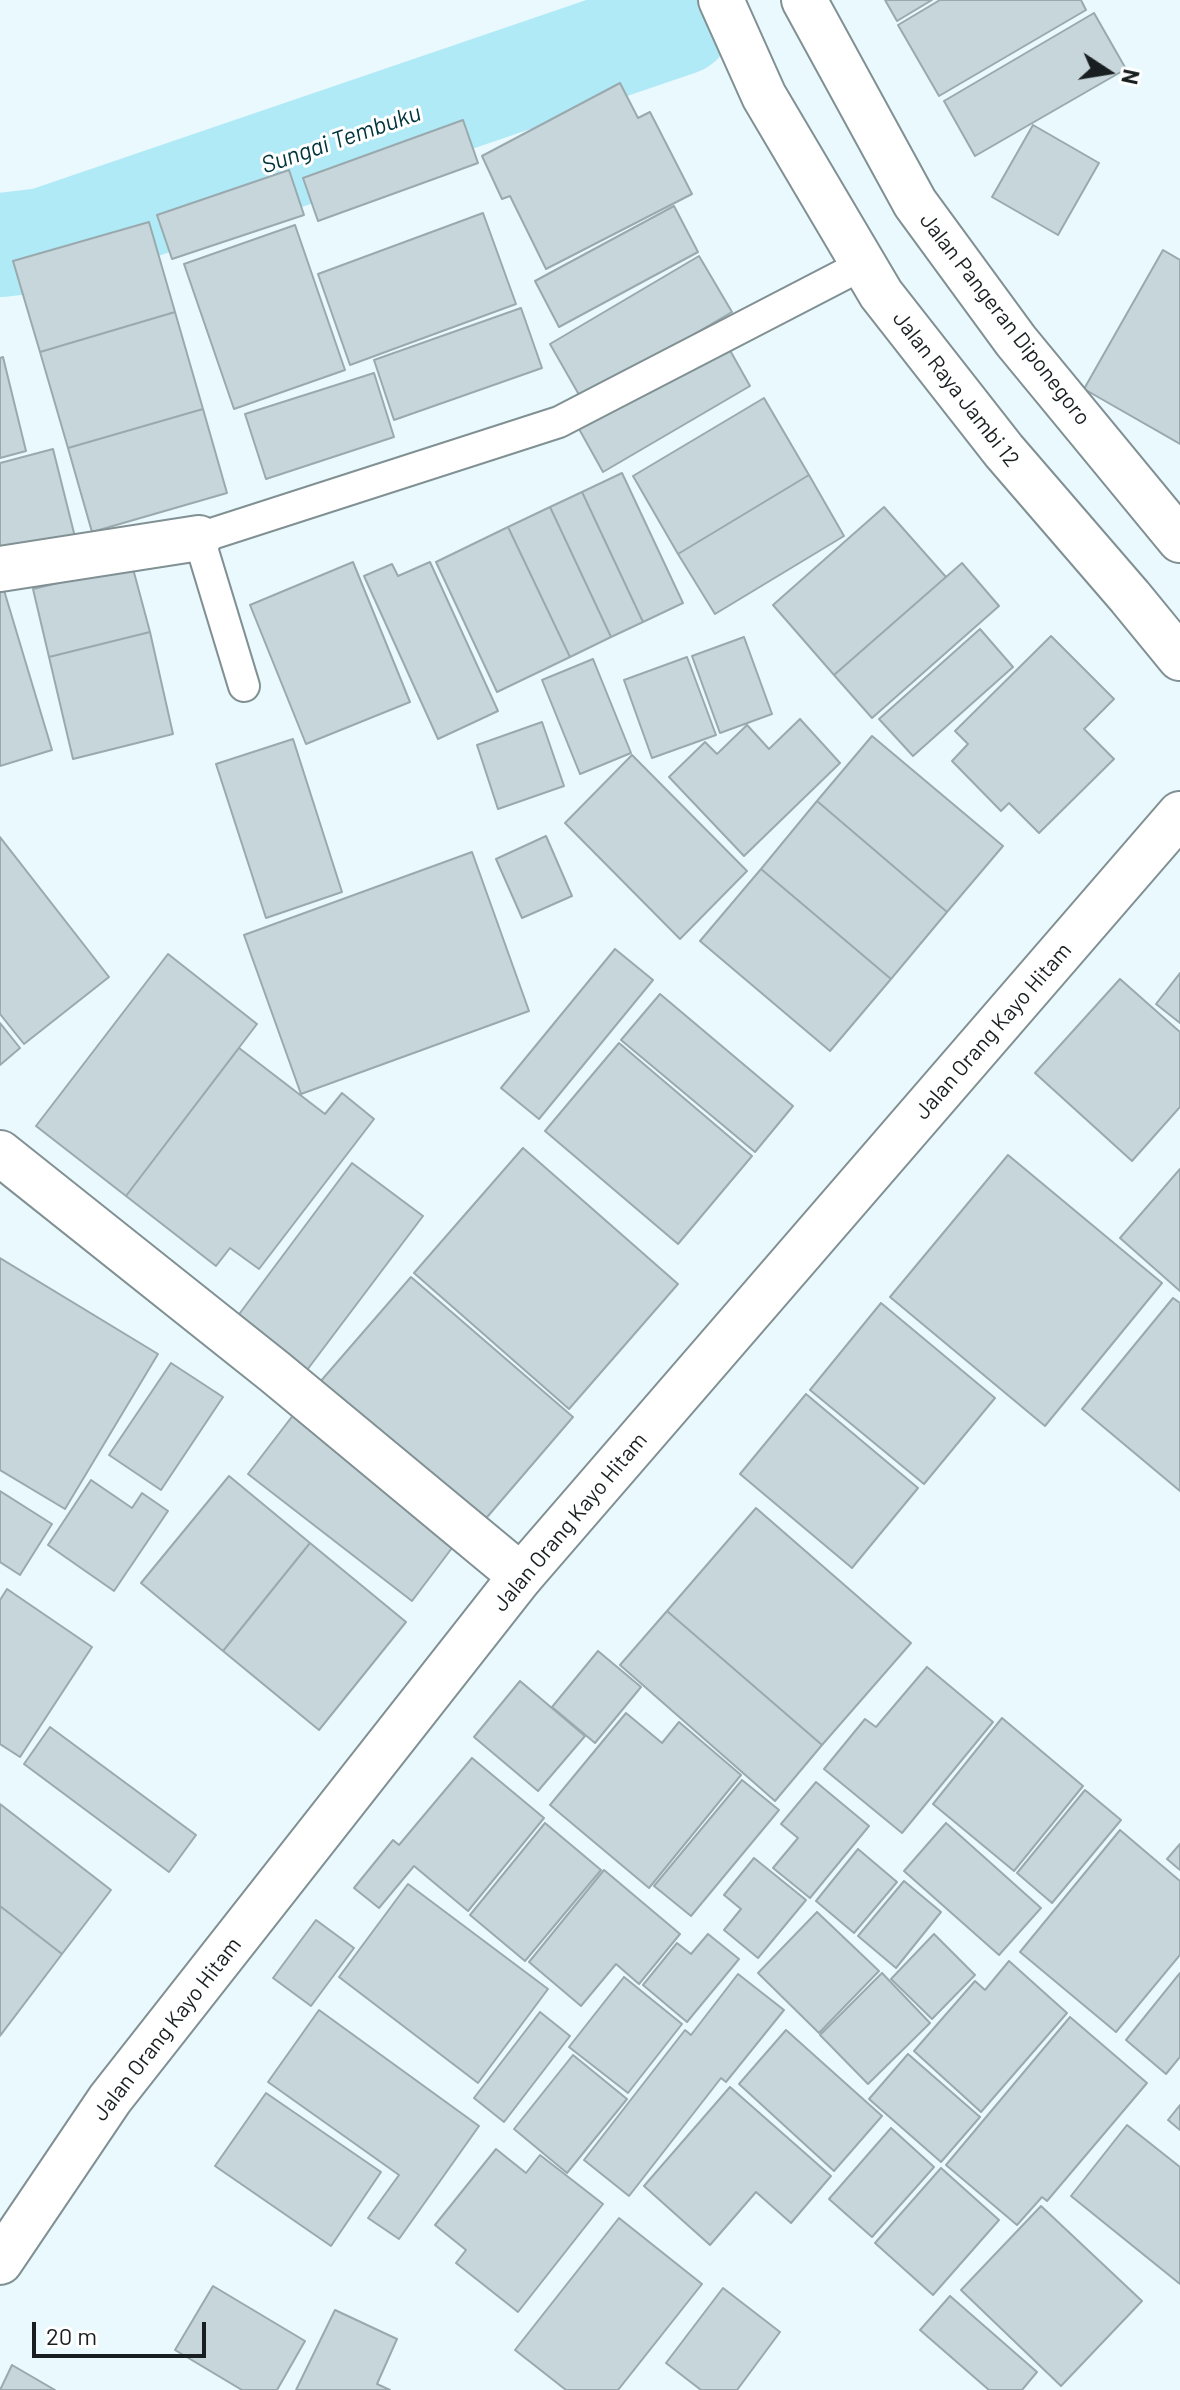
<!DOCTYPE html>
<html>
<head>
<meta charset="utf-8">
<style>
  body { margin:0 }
  #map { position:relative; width:1180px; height:2390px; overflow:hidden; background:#e9f9fd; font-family:Barlow,sans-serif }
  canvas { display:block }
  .north { position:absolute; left:1068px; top:32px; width:80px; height:80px; -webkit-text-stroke:6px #fff; paint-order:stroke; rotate:102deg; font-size:22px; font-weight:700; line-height:32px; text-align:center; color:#191f20 }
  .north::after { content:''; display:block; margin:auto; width:28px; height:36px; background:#191f20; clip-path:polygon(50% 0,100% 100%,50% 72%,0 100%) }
  .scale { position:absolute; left:32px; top:2322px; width:174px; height:36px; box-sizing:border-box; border:4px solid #191f20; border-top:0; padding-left:10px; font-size:24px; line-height:28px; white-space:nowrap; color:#191f20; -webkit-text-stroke:6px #fff; paint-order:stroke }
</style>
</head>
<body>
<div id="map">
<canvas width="1180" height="2390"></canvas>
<div class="north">N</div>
<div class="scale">20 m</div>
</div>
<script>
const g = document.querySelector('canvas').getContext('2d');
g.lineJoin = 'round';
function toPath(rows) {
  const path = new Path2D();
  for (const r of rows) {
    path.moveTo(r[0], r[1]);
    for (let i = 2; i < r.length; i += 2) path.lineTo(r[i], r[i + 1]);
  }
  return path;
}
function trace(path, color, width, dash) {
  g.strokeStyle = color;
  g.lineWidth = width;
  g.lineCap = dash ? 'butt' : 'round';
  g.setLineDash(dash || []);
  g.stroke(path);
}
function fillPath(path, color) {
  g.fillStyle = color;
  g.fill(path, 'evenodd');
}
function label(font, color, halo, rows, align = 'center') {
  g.font = font + ' Barlow,sans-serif';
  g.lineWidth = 6;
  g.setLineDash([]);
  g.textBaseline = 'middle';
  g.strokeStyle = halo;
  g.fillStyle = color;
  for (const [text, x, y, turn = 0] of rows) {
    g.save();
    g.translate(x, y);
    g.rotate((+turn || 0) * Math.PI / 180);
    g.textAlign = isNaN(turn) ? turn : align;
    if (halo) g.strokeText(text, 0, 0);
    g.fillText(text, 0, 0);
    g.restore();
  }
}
trace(toPath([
  [0,245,44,240,680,23]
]), '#b0eaf7', 104);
const building = toPath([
  [885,0,932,0,897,21,885,0],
  [940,0,1081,0,1086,10,939,96,898,25,940,0],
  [1094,13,1126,69,975,156,944,101,1094,13],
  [620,83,638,118,650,112,692,194,546,269,510,196,502,199,482,156,620,83],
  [463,120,478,163,318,221,303,178,463,120],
  [1033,125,1099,163,1058,235,992,197,1033,125],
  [289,170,304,215,172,259,157,215,289,170],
  [674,206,698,252,559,327,535,281,674,206],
  [483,213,516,304,350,365,318,274,483,213],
  [149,222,175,312,40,352,13,261,149,222],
  [295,225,345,370,234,409,184,264,295,225],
  [1163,250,1180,260,1180,444,1084,389,1163,250],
  [699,256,732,312,582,400,550,344,699,256],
  [521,308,542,368,394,420,374,360,521,308],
  [175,312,203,409,68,448,40,352,175,312],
  [727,345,750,386,603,472,579,429,727,345],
  [3,357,26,451,0,458,0,358,3,357],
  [374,373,394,437,266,479,245,414,374,373],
  [764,398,809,475,678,554,633,476,764,398],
  [203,409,227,493,92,532,68,448,203,409],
  [53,449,75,537,0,556,0,463,53,449],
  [622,473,683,603,643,622,582,492,622,473],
  [809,475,844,536,715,614,678,554,809,475],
  [582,492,643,622,611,637,550,507,582,492],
  [550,507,611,637,570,657,508,527,550,507],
  [884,507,946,577,834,675,773,605,884,507],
  [508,527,570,657,497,692,436,562,508,527],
  [353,562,410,702,306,744,250,605,353,562],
  [430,562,498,711,438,739,364,576,392,564,398,576,430,562],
  [962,563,999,606,872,718,834,675,962,563],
  [132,565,150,632,49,657,33,589,132,565],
  [3,587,52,750,0,766,0,588,3,587],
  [980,629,1013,667,913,756,879,719,980,629],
  [150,632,173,734,73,759,49,657,150,632],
  [1051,636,1114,699,1084,729,1114,759,1039,833,1009,803,1001,811,952,761,968,744,955,731,1051,636],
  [744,637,772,714,720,733,692,656,744,637],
  [687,657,716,735,652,758,624,680,687,657],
  [593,659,631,753,580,774,542,680,593,659],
  [800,719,840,763,744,856,669,777,705,742,717,754,747,725,769,749,800,719],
  [542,722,564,786,498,809,477,745,542,722],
  [872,736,1003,846,947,912,817,801,872,736],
  [293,739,342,892,266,918,216,764,293,739],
  [632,755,747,871,680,939,565,823,632,755],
  [817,801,947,912,891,979,761,869,817,801],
  [546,836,572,896,522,918,496,859,546,836],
  [0,837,109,977,24,1044,0,1014,0,837],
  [472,852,529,1011,301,1094,244,935,472,852],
  [761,869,891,979,830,1051,700,941,761,869],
  [615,949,653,980,539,1119,501,1088,615,949],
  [168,954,257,1024,126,1196,36,1126,168,954],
  [1180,973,1180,1023,1156,1004,1180,973],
  [1120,979,1180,1032,1180,1107,1132,1161,1035,1073,1120,979],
  [660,994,793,1106,755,1152,621,1040,660,994],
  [0,1023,20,1048,0,1065,0,1023],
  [619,1043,752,1156,678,1244,545,1131,619,1043],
  [239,1048,325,1114,342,1093,374,1119,259,1269,230,1248,216,1266,126,1196,239,1048],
  [523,1148,678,1284,569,1409,414,1273,523,1148],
  [1008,1155,1162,1283,1045,1426,890,1297,1008,1155],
  [352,1163,423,1216,304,1374,234,1321,352,1163],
  [1180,1169,1180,1291,1120,1238,1180,1169],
  [0,1258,158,1354,65,1509,0,1470,0,1258],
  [411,1277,573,1417,482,1523,320,1382,411,1277],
  [1173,1298,1180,1303,1180,1491,1082,1409,1173,1298],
  [881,1303,995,1398,924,1484,810,1390,881,1303],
  [171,1363,223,1397,161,1490,109,1455,171,1363],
  [806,1394,918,1488,852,1568,740,1474,806,1394],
  [294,1414,458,1540,412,1601,248,1474,294,1414],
  [229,1476,310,1543,223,1651,141,1583,229,1476],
  [91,1480,132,1508,142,1493,168,1511,114,1591,48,1545,91,1480],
  [0,1491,52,1524,20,1575,0,1562,0,1491],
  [756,1508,911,1643,822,1745,667,1611,756,1508],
  [310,1543,406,1622,319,1730,223,1651,310,1543],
  [7,1589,92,1647,20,1757,0,1744,0,1600,7,1589],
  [667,1611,822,1745,775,1801,620,1665,667,1611],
  [598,1651,641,1687,595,1743,552,1707,598,1651],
  [927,1667,993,1722,902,1833,824,1769,865,1719,876,1727,927,1667],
  [520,1681,585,1736,538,1791,474,1737,520,1681],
  [626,1713,662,1743,679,1722,741,1775,649,1888,550,1805,626,1713],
  [1002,1718,1083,1786,1014,1871,933,1804,1002,1718],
  [50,1727,196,1835,169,1872,24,1764,50,1727],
  [472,1758,544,1818,468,1911,414,1866,379,1908,354,1888,393,1840,399,1845,472,1758],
  [742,1780,779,1810,691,1916,654,1886,742,1780],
  [816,1782,869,1826,810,1898,773,1868,798,1838,781,1824,816,1782],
  [1085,1790,1121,1820,1052,1903,1017,1873,1085,1790],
  [0,1804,111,1890,62,1954,0,1906,0,1804],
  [545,1823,601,1870,525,1961,470,1915,545,1823],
  [946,1823,1041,1908,999,1955,904,1871,946,1823],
  [1120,1830,1180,1881,1180,1955,1116,2032,1020,1952,1120,1830],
  [1180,1844,1180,1870,1167,1859,1180,1844],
  [858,1849,897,1882,854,1933,816,1901,858,1849],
  [754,1858,806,1900,758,1958,724,1930,741,1909,724,1895,754,1858],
  [604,1870,680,1934,639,1984,616,1964,581,2006,529,1962,604,1870],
  [904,1881,941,1912,896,1968,858,1936,904,1881],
  [408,1884,548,1989,478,2083,339,1977,408,1884],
  [0,1906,62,1954,0,2036,0,1906],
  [817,1912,879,1971,819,2033,758,1973,817,1912],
  [316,1920,354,1948,311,2006,273,1978,316,1920],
  [708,1934,739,1959,687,2022,643,1985,677,1943,691,1954,708,1934],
  [934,1934,975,1975,932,2019,891,1979,934,1934],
  [1009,1961,1067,2013,981,2112,914,2051,975,1981,985,1990,1009,1961],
  [882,1973,930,2023,868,2084,820,2035,882,1973],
  [1180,1973,1180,2057,1166,2074,1126,2040,1180,1973],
  [738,1974,784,2010,726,2082,721,2078,629,2196,584,2160,685,2030,691,2035,738,1974],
  [624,1977,682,2024,628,2093,569,2047,624,1977],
  [319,2010,479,2126,399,2239,368,2218,399,2175,268,2082,319,2010],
  [540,2012,570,2036,504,2122,474,2098,540,2012],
  [1070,2017,1147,2083,1047,2201,1042,2197,1017,2225,946,2165,1070,2017],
  [786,2030,882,2116,834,2171,739,2084,786,2030],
  [908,2054,980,2117,941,2162,869,2099,908,2054],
  [573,2055,627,2099,567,2173,514,2129,573,2055],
  [730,2087,831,2176,791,2223,756,2192,710,2245,644,2186,730,2087],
  [266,2093,381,2172,331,2246,215,2166,266,2093],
  [1180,2105,1180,2130,1168,2120,1180,2105],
  [1127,2125,1180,2167,1180,2284,1071,2196,1127,2125],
  [891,2128,934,2167,872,2237,829,2199,891,2128],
  [496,2149,526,2173,540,2155,603,2204,518,2312,456,2263,466,2250,435,2225,496,2149],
  [941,2168,999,2220,933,2295,875,2243,941,2168],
  [1041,2206,1142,2301,1061,2386,961,2290,1041,2206],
  [619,2218,702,2284,618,2390,566,2390,515,2350,619,2218],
  [213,2286,305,2341,277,2390,242,2390,175,2350,213,2286],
  [723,2288,780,2332,737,2390,701,2390,666,2363,723,2288],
  [950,2296,1037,2372,1022,2390,989,2390,920,2330,950,2296],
  [335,2310,397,2339,377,2384,390,2390,296,2390,335,2310],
  [12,2365,55,2390,0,2390,12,2365]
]);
fillPath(building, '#c6d6da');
trace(building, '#9aa9ad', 2);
const service = toPath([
  [244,686,199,538,559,422,864,264]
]);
const minor = toPath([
  [0,569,199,538],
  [0,1153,275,1372,521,1576]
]);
const secondary = toPath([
  [721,0,764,96,881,294,1004,451,1130,597,1180,658],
  [804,0,915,203,1016,341,1180,540],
  [0,2262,110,2099,521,1576,1180,814]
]);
trace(service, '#819093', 34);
trace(minor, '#819093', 48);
trace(secondary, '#819093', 48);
trace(service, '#fff', 30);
trace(minor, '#fff', 44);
trace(secondary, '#fff', 44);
label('22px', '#191f20', '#fff', [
  ["Jalan Pangeran Diponegoro",1005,319,52],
  ["Jalan Raya Jambi 12",956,389,52],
  ["Jalan Orang Kayo Hitam",993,1031,-49],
  ["Jalan Orang Kayo Hitam",570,1522,-50],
  ["Jalan Orang Kayo Hitam",167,2029,-52]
]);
label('italic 24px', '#00343d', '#fff', [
  ["Sungai Tembuku",341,139,-19]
]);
</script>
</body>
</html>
